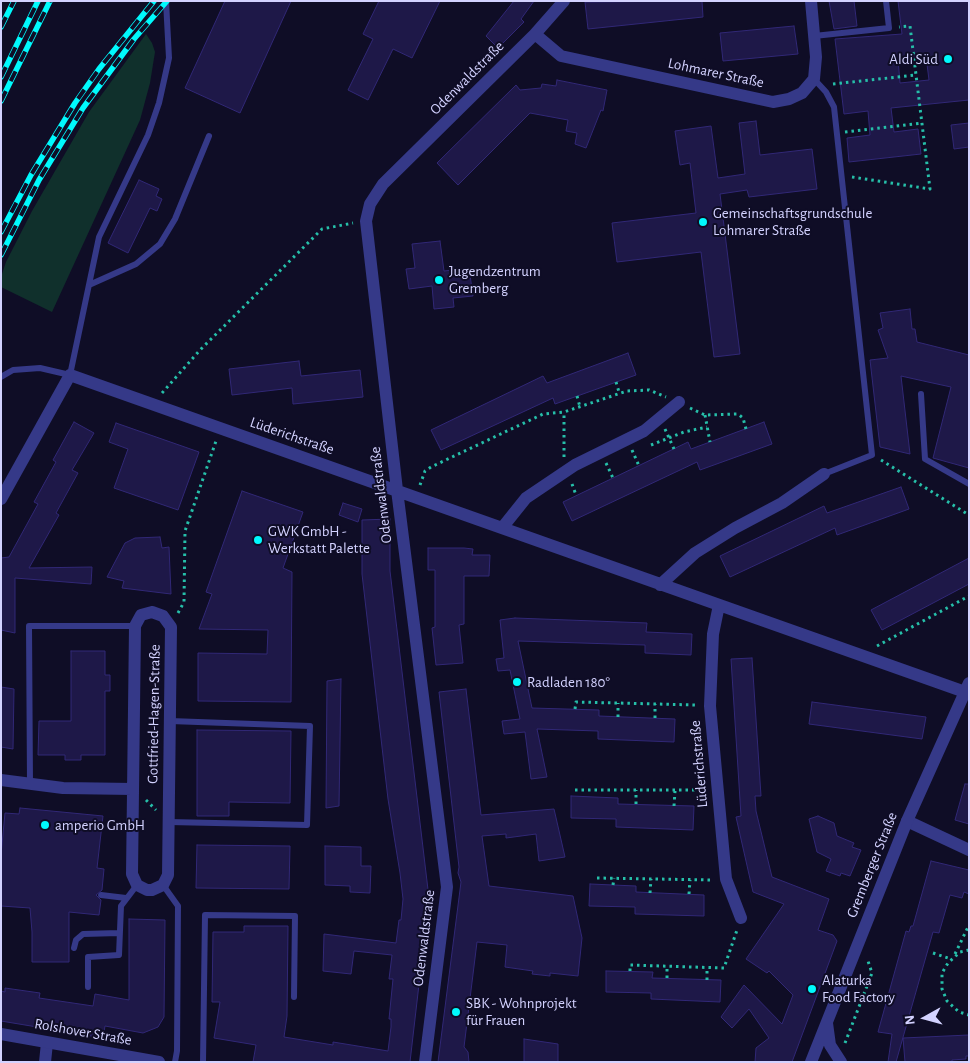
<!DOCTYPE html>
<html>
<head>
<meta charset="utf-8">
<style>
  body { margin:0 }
  #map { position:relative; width:970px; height:1063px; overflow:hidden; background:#0f0d26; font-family:"Alegreya Sans",sans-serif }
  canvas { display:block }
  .frame { position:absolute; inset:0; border:2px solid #d3d2ff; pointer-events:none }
  .north { position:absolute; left:900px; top:993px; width:50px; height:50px; -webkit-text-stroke:4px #0f0d26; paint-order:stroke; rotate:263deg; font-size:14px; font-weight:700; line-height:20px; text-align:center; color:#d3d2ff }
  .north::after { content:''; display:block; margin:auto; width:18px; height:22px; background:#d3d2ff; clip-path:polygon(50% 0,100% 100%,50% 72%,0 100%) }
</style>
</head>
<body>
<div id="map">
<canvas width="970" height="1063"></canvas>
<div class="frame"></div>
<div class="north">N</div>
</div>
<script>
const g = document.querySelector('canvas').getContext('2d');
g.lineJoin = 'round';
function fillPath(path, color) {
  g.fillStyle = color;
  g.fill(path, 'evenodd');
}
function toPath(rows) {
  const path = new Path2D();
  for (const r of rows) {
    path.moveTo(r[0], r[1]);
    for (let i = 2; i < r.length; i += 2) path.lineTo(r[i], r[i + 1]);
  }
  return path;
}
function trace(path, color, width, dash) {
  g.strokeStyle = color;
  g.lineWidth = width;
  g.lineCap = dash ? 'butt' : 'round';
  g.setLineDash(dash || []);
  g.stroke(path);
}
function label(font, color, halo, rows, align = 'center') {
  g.font = font + ' "Alegreya Sans",sans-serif';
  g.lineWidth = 4;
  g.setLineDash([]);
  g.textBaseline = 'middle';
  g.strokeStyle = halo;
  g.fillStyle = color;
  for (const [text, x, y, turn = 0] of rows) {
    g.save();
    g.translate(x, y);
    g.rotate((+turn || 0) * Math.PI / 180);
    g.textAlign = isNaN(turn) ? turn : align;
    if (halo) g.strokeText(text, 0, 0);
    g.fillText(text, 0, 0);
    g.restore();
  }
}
fillPath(toPath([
  [146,34,152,43,155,52,150,83,140,120,52,312,1,287,1,277,6,262,32,211,89,112]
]), '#10302c');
const building = toPath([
  [225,1,291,1,240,113,185,88,225,1],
  [379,1,440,1,412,58,393,49,368,100,348,90,373,39,363,34,379,1],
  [514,1,534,1,521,19,524,22,498,48,486,36,514,1],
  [702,1,703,17,588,29,585,2,702,1],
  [829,1,854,1,857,26,834,29,829,1],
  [898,1,969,1,969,100,891,108,894,132,918,129,921,154,849,162,847,138,870,135,868,111,844,114,835,39,902,34,898,1],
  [926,56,929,80,900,83,898,59,926,56],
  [794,26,798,54,723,61,720,33,794,26],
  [557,80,607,90,603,111,601,110,586,148,575,144,577,133,566,131,568,120,530,113,458,185,437,163,516,85,520,90,541,88,542,84,556,86,557,80],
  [756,121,760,155,812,149,817,189,749,197,747,190,720,194,740,354,714,357,701,252,617,262,612,223,696,213,690,163,680,165,675,131,711,126,718,178,745,174,739,123,756,121],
  [969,123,969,147,954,149,951,125,969,123],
  [139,180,159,189,156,196,162,199,157,211,150,208,128,253,108,243,139,180],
  [440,241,444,271,469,268,473,296,453,298,454,307,434,309,432,286,409,289,406,269,415,268,412,244,440,241],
  [910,309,912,329,915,329,917,342,969,355,969,468,933,458,951,387,928,382,901,376,910,454,880,447,870,360,888,358,878,330,883,328,880,313,910,309],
  [628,353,636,375,555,404,553,398,441,450,431,430,543,376,547,383,628,353],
  [299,361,301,376,360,370,363,397,293,404,292,388,232,395,229,369,299,361],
  [74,422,94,433,72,470,78,473,56,513,59,515,29,568,92,567,91,584,15,578,15,633,1,630,1,558,9,557,38,504,34,502,56,462,53,460,74,422],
  [764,422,772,444,700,470,697,462,572,521,563,502,688,442,691,449,764,422],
  [116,423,199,452,178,510,114,488,128,449,109,442,116,423],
  [901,487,909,509,837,535,835,528,730,577,720,556,824,506,827,513,901,487],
  [242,491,303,512,283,568,292,572,291,702,198,701,198,653,267,654,268,630,199,629,212,594,206,592,242,491],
  [343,503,362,509,358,522,339,515,343,503],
  [390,519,390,571,429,898,410,1062,253,1062,256,1045,214,1038,220,1002,212,1002,213,932,244,932,244,926,288,926,287,1016,284,1037,333,1045,333,1042,388,1051,391,1027,391,1019,389,1019,393,979,389,979,392,955,354,951,351,974,323,971,324,934,396,943,399,920,401,920,403,899,400,873,388,799,362,574,362,520,390,519],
  [160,537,162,548,169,547,171,594,122,588,124,581,107,577,125,543,135,538,160,537],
  [428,548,464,548,473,549,472,555,490,555,489,576,464,576,464,624,459,625,463,663,436,665,432,628,435,627,435,570,428,570,428,548],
  [969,558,969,584,882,630,871,610,969,558],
  [515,618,647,623,646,632,692,634,691,655,645,653,645,645,518,641,532,708,599,710,599,716,675,719,674,742,598,739,598,731,537,729,547,777,531,779,525,732,504,734,502,721,520,719,510,670,498,671,496,659,504,658,500,620,515,618],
  [71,651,105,651,105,675,110,675,110,691,105,691,105,755,81,755,81,760,65,760,65,755,38,755,39,721,71,721,71,651],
  [752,658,761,796,755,796,756,811,772,877,829,899,818,930,833,935,837,941,792,1062,755,1062,756,1048,769,1038,749,1009,732,1028,721,1017,744,985,782,1024,793,995,769,971,767,973,746,959,784,904,753,892,736,817,741,816,731,659,752,658],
  [341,679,339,806,326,808,327,681,341,679],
  [1,687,14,689,13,749,1,747,1,687],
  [466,689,481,815,554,809,565,857,539,861,536,834,506,838,506,834,482,836,489,886,573,896,582,938,578,976,550,973,550,976,532,974,533,971,505,967,507,945,477,942,464,1047,468,1052,469,1062,438,1062,461,882,458,873,459,867,439,692,466,689],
  [812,702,926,717,922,739,809,724,812,702],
  [197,730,291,731,290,803,229,802,229,816,197,816,197,730],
  [965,784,969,784,969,824,955,820,965,784],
  [571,796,618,798,618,804,694,806,693,830,616,827,616,819,571,818,571,796],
  [20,808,103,816,97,868,104,869,102,890,96,895,101,900,99,915,69,912,69,962,32,962,32,932,30,908,1,906,1,855,5,813,19,814,20,808],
  [818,816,834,823,837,836,854,843,852,847,861,850,850,876,841,873,840,876,826,871,831,859,817,852,809,819,818,816],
  [197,845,290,846,289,889,196,888,197,845],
  [325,846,361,847,361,866,371,866,370,893,350,892,350,886,325,885,325,846],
  [931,861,969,870,969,894,964,892,962,898,950,895,939,933,933,932,896,1062,888,1062,892,1034,878,1032,906,931,909,932,911,926,913,926,931,861],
  [590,884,636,886,636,892,704,895,704,916,635,914,635,907,589,906,590,884],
  [129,919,165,920,164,1017,158,1027,143,1033,105,1026,103,1038,1,1021,1,991,5,992,5,988,40,993,39,998,93,1006,95,994,129,1000,129,919],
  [606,971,653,972,652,978,721,980,720,1002,651,999,651,993,606,992,606,971],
  [969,1035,969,1056,966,1056,966,1059,952,1060,952,1062,905,1062,903,1038,969,1035],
  [524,1039,558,1044,558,1062,524,1062,524,1039]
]);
fillPath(building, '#1e1848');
trace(building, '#312876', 1);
trace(toPath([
  [833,84,916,75],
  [845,132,922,123],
  [852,177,930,189,910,26,899,27],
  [616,382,619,392],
  [162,393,200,350,322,229,353,223],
  [577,396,580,407],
  [690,408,705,415,738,414,743,418,746,429],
  [705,415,710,442],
  [665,429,674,449],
  [651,445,684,432,707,427],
  [632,450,639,466],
  [564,457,564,412],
  [881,460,969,515],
  [606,463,613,478],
  [572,484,576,495],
  [420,485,425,471,431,467,543,414,564,412,627,391,649,390,666,397],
  [178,613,184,602,185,531,216,441],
  [877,646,969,596],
  [575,709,576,702,697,705],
  [618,717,618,703],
  [655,718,655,704],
  [575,790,704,790],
  [146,800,156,810],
  [636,804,636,790],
  [674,806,675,791],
  [597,878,713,880],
  [613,885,614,878],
  [650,893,651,879],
  [689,894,690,880],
  [969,950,960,952,948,963,942,973,942,989,947,1001,959,1012,969,1015],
  [933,953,951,959],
  [955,954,969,925],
  [630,971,630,965,724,968,737,930],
  [667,978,667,966],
  [707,980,707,967],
  [845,1043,872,973,867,958]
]), '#26bfa9', 3, [2.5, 4]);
trace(toPath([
  [814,36,889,28,886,1],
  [814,79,826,92,834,107,872,455,824,474],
  [89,285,136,264,160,244,175,219,209,136],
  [1,377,13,370,40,368,70,375,99,237,148,135,159,103,169,58,166,1],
  [921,394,925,459,969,484],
  [30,784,29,626,135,626],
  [169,822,307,825,310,726,170,721],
  [163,885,178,906,177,1051,175,1062],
  [101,895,126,898],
  [74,948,76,940,83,934,119,933],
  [88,987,88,957,119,955,121,906,137,885],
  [203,1062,205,915,295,916,294,997]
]), '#353988', 6);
trace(toPath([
  [535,34,561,56,773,102,789,99,802,93,814,79,816,57,811,1],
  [1,499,70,375,965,692],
  [502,528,526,498,575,465,644,431,679,402],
  [660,585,695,553,735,528,782,503,824,474],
  [719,605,713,634,710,706,726,879,741,918],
  [152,612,163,616,171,627,168,875,163,885,152,890,147,890,137,885,132,874,135,626,141,615,152,612],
  [1,780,63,788,133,789],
  [907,821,969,850],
  [45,1062,47,1043],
  [425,1062,447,887,397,490,366,221,370,204,383,184,535,34,564,1]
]), '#353988', 12);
trace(toPath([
  [827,1023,830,1045,841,1062],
  [1,1034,159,1062],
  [811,1062,907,821,969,683]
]), '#353988', 12);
const rail = toPath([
  [1,27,14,1],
  [1,77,38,1],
  [1,101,50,1],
  [1,232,31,175,75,103,99,69,154,1],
  [1,255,39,180,83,108,134,39,167,1]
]);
trace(rail, '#00f9fd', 5.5);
trace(rail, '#0f0d26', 4, [11]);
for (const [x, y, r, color] of [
  [948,59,5,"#00f9fd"],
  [703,222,5,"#00f9fd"],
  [439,280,5,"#00f9fd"],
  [258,540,5,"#00f9fd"],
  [517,682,5,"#00f9fd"],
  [45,825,5,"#00f9fd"],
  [812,989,5,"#00f9fd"],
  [456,1012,5,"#00f9fd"]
]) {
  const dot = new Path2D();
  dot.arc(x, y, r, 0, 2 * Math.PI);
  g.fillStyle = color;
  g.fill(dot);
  trace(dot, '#0f0d26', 2);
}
label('15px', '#d3d2ff', '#0f0d26', [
  ["Aldi Süd",938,59,"right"],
  ["Gemeinschaftsgrundschule",713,213],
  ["Lohmarer Straße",713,230],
  ["Jugendzentrum",449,271],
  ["Gremberg",449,288],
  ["GWK GmbH -",268,531],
  ["Werkstatt Palette",268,548],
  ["Radladen 180°",527,682],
  ["amperio GmbH",55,825],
  ["Alaturka",822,980],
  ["Food Factory",822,997],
  ["SBK - Wohnprojekt",466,1003],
  ["für Frauen",466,1020]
], 'left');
label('15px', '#d3d2ff', '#0f0d26', [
  ["Lohmarer Straße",716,73,12],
  ["Odenwaldstraße",467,78,-45],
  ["Lüderichstraße",292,436,19],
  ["Odenwaldstraße",381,495,-97],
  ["Gottfried-Hagen-Straße",154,714,-89],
  ["Lüderichstraße",699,764,-95],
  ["Gremberger Straße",872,865,-68],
  ["Odenwaldstraße",424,938,-83],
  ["Rolshover Straße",83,1032,10]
]);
</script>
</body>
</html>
